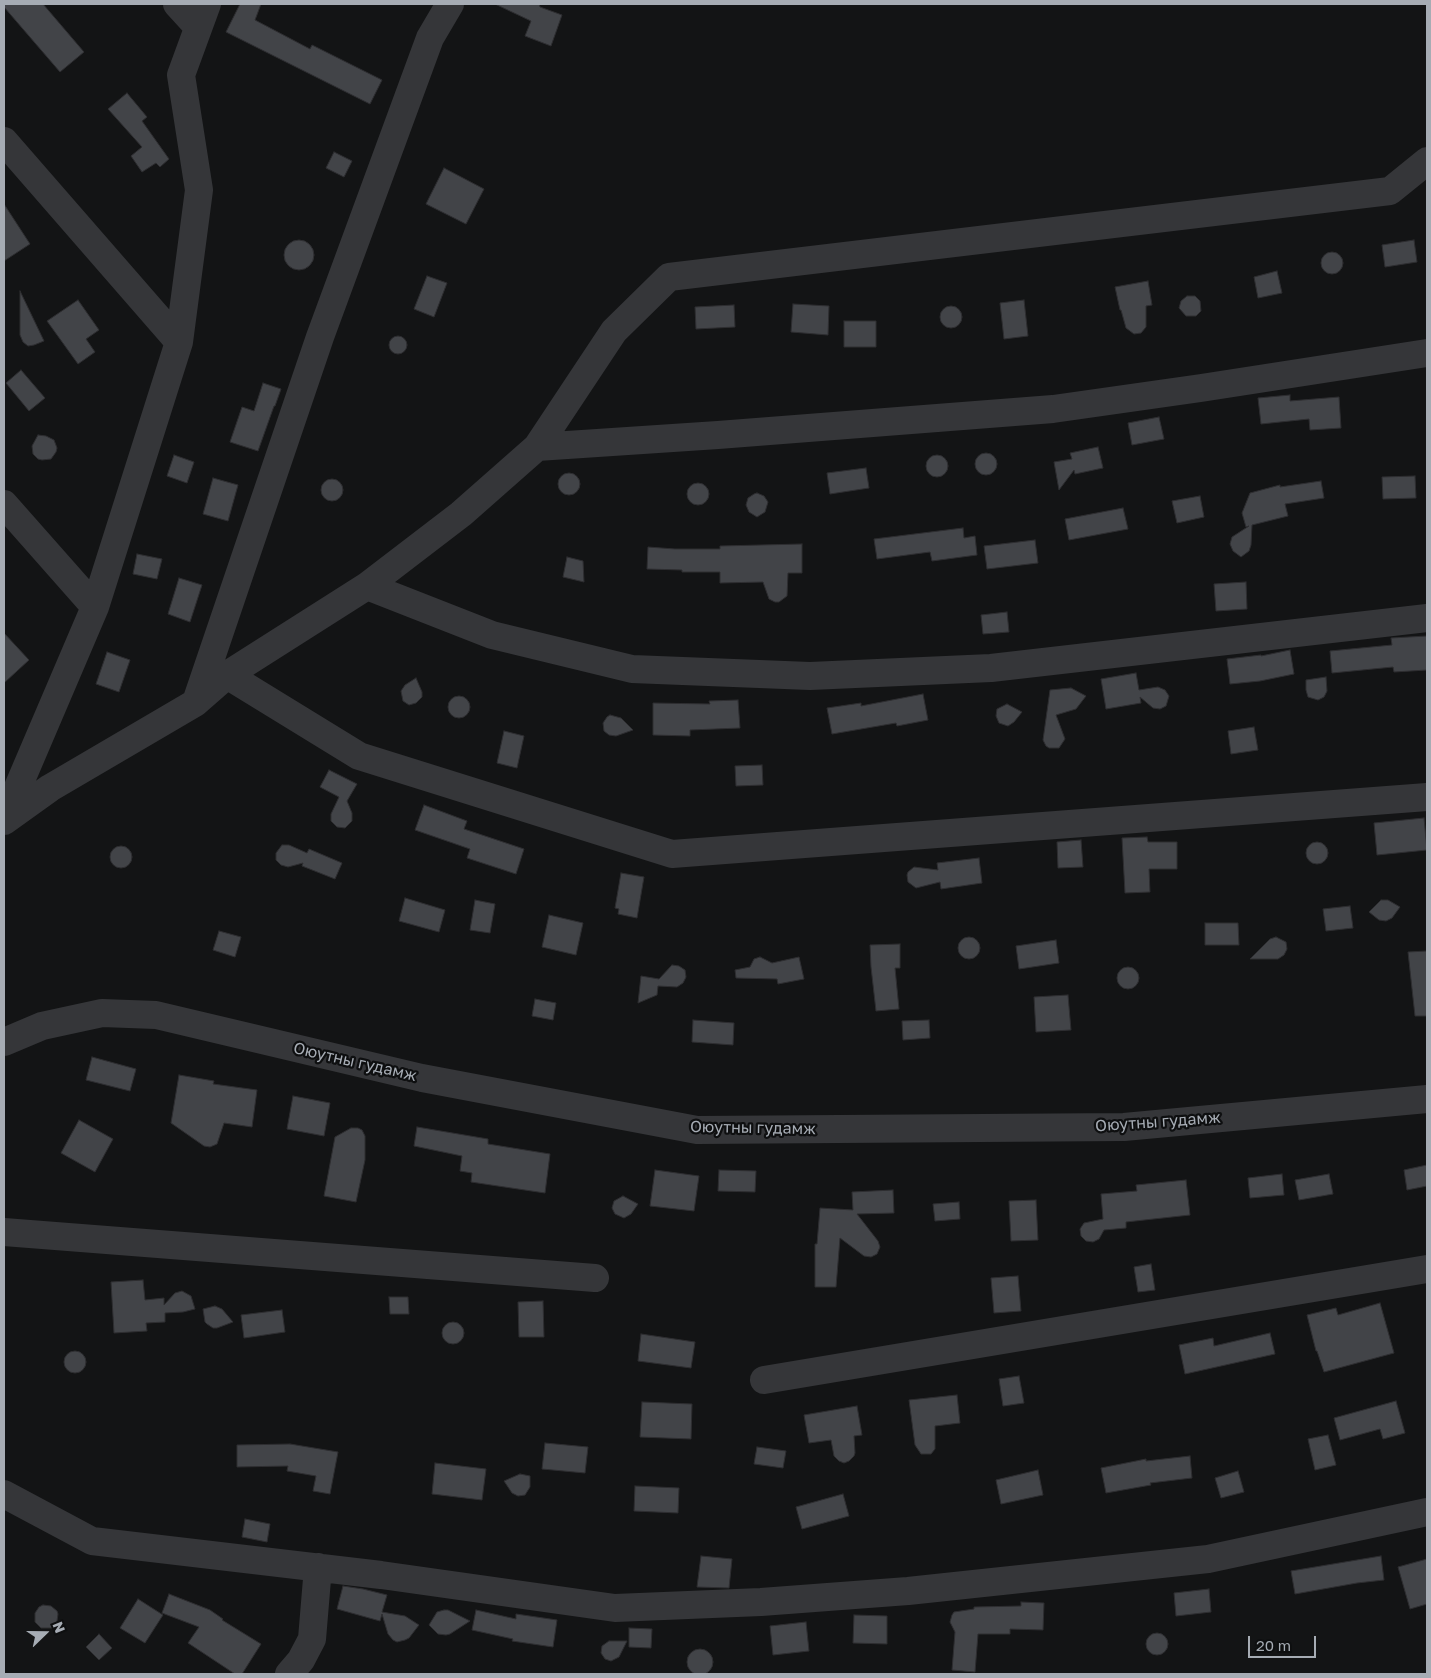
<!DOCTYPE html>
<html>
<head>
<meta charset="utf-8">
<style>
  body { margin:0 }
  #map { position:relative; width:1431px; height:1678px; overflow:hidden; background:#131415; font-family:"Golos Text",sans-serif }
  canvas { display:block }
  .frame { position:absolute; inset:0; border:5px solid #a6acb4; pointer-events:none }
  .north { position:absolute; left:20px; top:1608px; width:50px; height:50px; -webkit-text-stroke:4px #0e0f10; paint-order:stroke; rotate:68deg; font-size:14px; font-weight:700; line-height:20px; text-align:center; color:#a6acb4 }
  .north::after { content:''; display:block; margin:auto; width:18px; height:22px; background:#a6acb4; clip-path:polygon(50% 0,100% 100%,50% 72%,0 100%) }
  .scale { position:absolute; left:1248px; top:1636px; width:68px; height:22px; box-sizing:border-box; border:2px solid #a6acb4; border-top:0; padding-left:6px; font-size:15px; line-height:18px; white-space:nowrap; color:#a6acb4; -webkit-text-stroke:4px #0e0f10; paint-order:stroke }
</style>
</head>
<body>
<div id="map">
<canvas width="1431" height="1678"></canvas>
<div class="frame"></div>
<div class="north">N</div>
<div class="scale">20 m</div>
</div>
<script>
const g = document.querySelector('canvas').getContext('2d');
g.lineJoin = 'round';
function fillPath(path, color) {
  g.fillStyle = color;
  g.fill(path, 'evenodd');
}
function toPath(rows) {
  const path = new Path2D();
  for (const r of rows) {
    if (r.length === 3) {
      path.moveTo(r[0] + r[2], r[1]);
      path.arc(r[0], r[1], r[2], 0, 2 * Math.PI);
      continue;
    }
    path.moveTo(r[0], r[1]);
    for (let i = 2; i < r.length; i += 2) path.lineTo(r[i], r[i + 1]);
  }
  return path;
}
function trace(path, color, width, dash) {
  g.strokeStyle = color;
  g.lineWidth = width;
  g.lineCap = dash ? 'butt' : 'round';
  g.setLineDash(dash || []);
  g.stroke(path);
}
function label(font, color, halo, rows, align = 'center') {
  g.font = font + ' "Golos Text",sans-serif';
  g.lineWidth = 4.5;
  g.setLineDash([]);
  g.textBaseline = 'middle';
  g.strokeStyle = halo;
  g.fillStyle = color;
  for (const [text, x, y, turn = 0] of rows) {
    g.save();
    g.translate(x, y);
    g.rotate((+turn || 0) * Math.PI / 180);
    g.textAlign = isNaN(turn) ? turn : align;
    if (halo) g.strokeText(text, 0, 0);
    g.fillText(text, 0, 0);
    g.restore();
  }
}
const building = toPath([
  [4,4,43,4,84,52,60,72,4,7,4,4],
  [240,4,261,4,255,20,310,49,312,45,382,80,370,104,226,32,240,4],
  [495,4,539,4,540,7,562,15,551,46,525,36,531,21,495,4],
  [127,93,147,117,142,121,169,159,160,167,156,163,142,172,131,156,142,147,108,109,127,93],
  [334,152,352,161,344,177,326,168,334,152],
  [444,168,484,189,466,224,426,204,444,168],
  [4,204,30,244,4,261,4,204],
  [1414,240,1417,262,1385,267,1382,245,1414,240],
  [299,255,15],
  [1332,263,11],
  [1277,271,1282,293,1258,298,1254,277,1277,271],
  [427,276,447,283,434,317,414,309,427,276],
  [1148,281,1152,305,1146,306,1146,327,1141,333,1134,334,1126,328,1121,310,1120,310,1115,287,1148,281],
  [20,291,44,341,34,345,28,346,23,342,20,335,20,291],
  [1187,296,1195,296,1200,301,1201,311,1196,316,1186,316,1179,308,1181,301,1187,296],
  [78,300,99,330,86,339,95,352,78,364,47,321,78,300],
  [1024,300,1028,336,1004,339,1000,303,1024,300],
  [793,304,829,306,828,335,791,332,793,304],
  [734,305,735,327,696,329,695,307,734,305],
  [951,317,11],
  [844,321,876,321,876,347,844,347,844,321],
  [398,345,9],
  [21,370,45,398,29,411,6,383,21,370],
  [263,383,281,389,275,406,274,406,258,451,230,442,242,407,254,411,263,383],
  [1290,395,1290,401,1339,397,1341,428,1310,430,1309,419,1261,424,1258,398,1290,395],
  [1159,417,1164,439,1132,445,1128,423,1159,417],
  [38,435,46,436,54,440,57,448,56,452,51,459,42,460,38,459,33,454,32,446,38,435],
  [1098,447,1103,468,1075,474,1074,470,1059,490,1054,462,1072,459,1070,453,1098,447],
  [986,464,11],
  [174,455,194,462,187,483,167,476,174,455],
  [937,466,11],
  [866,468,869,488,830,494,827,473,866,468],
  [569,484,11],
  [1415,476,1416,498,1383,499,1382,477,1415,476],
  [213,478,238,485,228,521,203,514,213,478],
  [332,490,11],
  [1321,481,1324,498,1285,504,1288,516,1252,525,1251,545,1249,551,1241,557,1233,551,1230,544,1232,537,1249,526,1246,527,1242,513,1250,493,1280,485,1280,487,1321,481],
  [698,494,11],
  [757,493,764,496,768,502,765,512,757,517,749,512,746,505,748,498,754,494,757,493],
  [1200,496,1204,517,1177,523,1172,501,1200,496],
  [1123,508,1128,529,1069,540,1065,519,1123,508],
  [963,528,964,538,975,536,977,555,932,561,930,552,877,559,874,539,963,528],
  [1035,540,1038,563,987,569,984,546,1035,540],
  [802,544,802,573,788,573,787,596,779,602,775,602,769,599,763,582,720,583,720,572,682,572,682,570,647,569,648,547,675,549,720,549,720,546,802,544],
  [137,554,162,559,157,579,133,574,137,554],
  [567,557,583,561,584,582,563,577,567,557],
  [179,578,202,585,190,622,168,614,179,578],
  [1246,582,1247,609,1216,611,1214,584,1246,582],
  [1007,612,1009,632,983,634,981,615,1007,612],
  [4,633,29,660,4,683,4,633],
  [1427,636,1427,670,1394,672,1393,667,1332,673,1330,651,1392,645,1391,638,1427,636],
  [1290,650,1294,674,1260,681,1230,684,1227,659,1261,655,1261,656,1290,650],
  [107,652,130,660,119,692,96,684,107,652],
  [1136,673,1139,690,1158,687,1165,690,1169,696,1166,706,1160,709,1153,708,1140,697,1141,703,1106,709,1101,679,1136,673],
  [1326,677,1327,691,1324,697,1318,700,1308,697,1306,690,1306,680,1326,677],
  [416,678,422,692,422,697,416,703,409,705,403,701,401,691,405,685,416,678],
  [1071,688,1086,696,1076,709,1056,715,1065,739,1059,748,1049,748,1046,746,1043,740,1050,690,1071,688],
  [923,694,928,720,897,726,896,723,832,734,827,708,861,703,861,706,923,694],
  [459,707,11],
  [738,700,740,728,690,730,690,736,653,735,653,703,710,704,709,701,738,700],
  [1007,704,1022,712,1014,722,1008,726,999,723,996,716,997,709,1007,704],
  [610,715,621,718,633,730,616,736,609,735,604,731,603,723,607,717,610,715],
  [1254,727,1258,750,1231,754,1228,731,1254,727],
  [504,731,524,736,517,768,497,763,504,731],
  [762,765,763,785,736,786,735,766,762,765],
  [329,770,357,784,347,801,352,813,352,821,345,828,337,827,331,821,331,814,339,797,320,787,329,770],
  [424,805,467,821,464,829,524,849,516,874,467,858,470,849,415,830,424,805],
  [1424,818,1427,850,1377,855,1374,823,1424,818],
  [1147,837,1148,842,1177,842,1177,869,1149,869,1150,892,1125,893,1122,838,1147,837],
  [1081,840,1083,867,1058,868,1057,842,1081,840],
  [1317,853,11],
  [282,845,289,845,307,853,309,849,342,863,335,879,302,866,303,863,288,867,281,865,276,860,276,853,282,845],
  [121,857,11],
  [979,858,982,883,941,889,940,882,916,888,908,882,907,875,908,872,914,867,938,870,937,863,979,858],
  [621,873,644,877,637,918,618,914,619,909,615,908,621,873],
  [405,898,445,910,439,932,399,921,405,898],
  [475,900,495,904,490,933,470,930,475,900],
  [1381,900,1388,900,1400,907,1392,918,1386,921,1379,920,1369,912,1381,900],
  [1350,906,1353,928,1326,931,1323,909,1350,906],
  [549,915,583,923,576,955,542,947,549,915],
  [1205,923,1238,923,1239,945,1205,945,1205,923],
  [219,931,241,937,235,957,213,950,219,931],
  [1276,937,1286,942,1287,949,1284,955,1278,959,1250,959,1270,939,1276,937],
  [969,948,11],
  [1056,940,1059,963,1019,969,1016,946,1056,940],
  [900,944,900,968,895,968,899,1009,876,1011,871,967,870,945,900,944],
  [1427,951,1427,1016,1415,1016,1408,952,1427,951],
  [760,957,772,963,799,957,804,979,778,984,777,979,736,978,735,970,750,967,754,959,760,957],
  [672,965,679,966,685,970,686,977,683,983,677,987,658,986,657,995,638,1003,641,976,659,979,672,965],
  [1128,978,11],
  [1068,995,1071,1030,1036,1032,1034,997,1068,995],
  [535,999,556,1003,553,1020,532,1016,535,999],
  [693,1020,734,1023,733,1045,692,1042,693,1020],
  [929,1020,930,1038,903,1040,902,1021,929,1020],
  [92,1057,136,1069,130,1091,86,1080,92,1057],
  [179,1075,214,1081,213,1084,257,1090,252,1127,224,1123,217,1144,210,1147,204,1146,171,1123,179,1075],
  [293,1096,330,1103,324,1136,287,1129,293,1096],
  [79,1120,113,1139,95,1172,61,1153,79,1120],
  [417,1127,488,1139,488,1144,550,1154,545,1193,471,1182,472,1173,460,1171,462,1156,414,1146,417,1127],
  [351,1128,358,1128,362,1130,365,1136,365,1160,356,1202,324,1196,335,1137,351,1128],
  [1427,1165,1427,1186,1407,1190,1404,1170,1427,1165],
  [655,1170,699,1176,694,1211,650,1206,655,1170],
  [719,1170,756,1171,755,1192,718,1191,719,1170],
  [1282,1174,1284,1195,1250,1198,1248,1178,1282,1174],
  [1329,1174,1333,1194,1299,1200,1295,1180,1329,1174],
  [1186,1180,1190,1215,1126,1222,1126,1228,1104,1230,1099,1239,1093,1242,1086,1241,1081,1236,1080,1229,1084,1223,1103,1219,1101,1194,1137,1191,1136,1185,1186,1180],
  [893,1190,894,1213,857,1214,878,1241,880,1247,877,1254,871,1257,864,1256,840,1238,836,1287,815,1287,815,1244,817,1244,820,1208,853,1210,852,1192,893,1190],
  [623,1196,638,1204,631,1214,624,1218,615,1214,612,1208,614,1201,623,1196],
  [1036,1200,1038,1240,1011,1241,1009,1201,1036,1200],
  [959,1202,960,1219,935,1221,933,1204,959,1202],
  [1151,1264,1155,1290,1138,1292,1134,1267,1151,1264],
  [1018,1276,1021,1311,994,1313,991,1278,1018,1276],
  [143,1280,145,1300,164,1298,164,1305,175,1293,182,1291,191,1296,195,1309,183,1312,165,1313,165,1322,146,1323,147,1331,114,1333,111,1282,143,1280],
  [389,1297,408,1297,409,1314,390,1314,389,1297],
  [543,1301,544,1337,519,1337,518,1302,543,1301],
  [1380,1303,1394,1353,1324,1372,1317,1351,1316,1351,1307,1315,1336,1308,1338,1315,1380,1303],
  [215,1306,222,1309,233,1322,217,1328,213,1328,207,1324,205,1322,203,1309,215,1306],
  [282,1310,285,1332,244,1338,241,1315,282,1310],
  [453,1333,11],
  [1270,1333,1275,1354,1185,1374,1179,1345,1213,1338,1214,1346,1270,1333],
  [641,1334,695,1342,691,1368,638,1361,641,1334],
  [75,1362,11],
  [1019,1376,1024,1403,1003,1406,999,1379,1019,1376],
  [957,1395,960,1423,935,1426,935,1449,931,1454,921,1454,915,1445,909,1400,957,1395],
  [1396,1401,1405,1433,1383,1439,1380,1429,1340,1440,1334,1418,1396,1401],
  [642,1402,692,1404,691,1439,640,1437,642,1402],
  [857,1406,862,1435,854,1436,855,1453,854,1456,849,1461,844,1463,839,1461,834,1456,831,1440,809,1443,804,1415,857,1406],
  [1328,1435,1336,1465,1315,1470,1308,1439,1328,1435],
  [545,1443,588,1447,585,1473,542,1469,545,1443],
  [290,1444,338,1452,330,1494,313,1491,316,1476,287,1471,288,1466,237,1467,237,1445,290,1444],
  [757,1447,786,1451,783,1468,754,1464,757,1447],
  [1190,1456,1192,1478,1150,1483,1151,1485,1106,1493,1101,1468,1146,1459,1146,1461,1190,1456],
  [435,1463,486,1469,482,1500,432,1494,435,1463],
  [1038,1470,1043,1495,1001,1504,996,1480,1038,1470],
  [1238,1471,1244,1492,1221,1498,1215,1478,1238,1471],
  [520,1474,530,1476,530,1487,525,1495,518,1496,512,1493,504,1481,520,1474],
  [635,1486,679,1488,678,1513,634,1511,635,1486],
  [843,1494,849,1516,802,1529,796,1507,843,1494],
  [245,1519,270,1524,267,1542,242,1537,245,1519],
  [701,1556,732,1559,729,1588,697,1587,701,1556],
  [1381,1556,1384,1580,1357,1583,1295,1594,1291,1571,1381,1556],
  [1427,1559,1427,1604,1410,1609,1398,1567,1427,1559],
  [343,1586,363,1589,387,1595,382,1612,405,1616,419,1625,409,1638,405,1640,397,1642,393,1640,388,1634,382,1614,380,1621,337,1609,343,1586],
  [1209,1589,1211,1612,1176,1616,1174,1593,1209,1589],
  [169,1594,210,1610,223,1619,222,1620,261,1644,242,1674,235,1674,188,1643,199,1627,162,1613,169,1594],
  [138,1599,163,1615,145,1643,120,1628,138,1599],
  [1021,1602,1044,1603,1043,1630,1010,1629,1010,1634,978,1634,975,1672,952,1670,955,1632,950,1622,952,1615,954,1612,974,1609,974,1607,1021,1606,1021,1602],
  [43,1605,51,1606,57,1611,58,1614,56,1628,41,1628,35,1622,35,1613,39,1607,43,1605],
  [444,1610,448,1610,470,1621,450,1634,446,1635,438,1634,429,1625,437,1612,444,1610],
  [476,1610,516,1619,516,1614,557,1620,553,1647,512,1641,513,1639,472,1630,476,1610],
  [854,1615,887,1616,887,1644,853,1643,854,1615],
  [806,1622,809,1651,773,1655,770,1626,806,1622],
  [629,1628,652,1629,651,1648,629,1647,629,1628],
  [1157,1644,11],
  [99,1634,112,1648,99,1660,86,1647,99,1634],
  [609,1641,627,1641,619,1657,611,1661,605,1659,601,1653,602,1646,609,1641],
  [700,1662,13]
]);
fillPath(building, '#424448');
trace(building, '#2e2e31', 1);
trace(toPath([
  [177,4,198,27],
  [4,141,179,342],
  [537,447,614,331,669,277,1390,191,1427,161],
  [4,504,95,607],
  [367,586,492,635,632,669,810,676,991,668,1427,618],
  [227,675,359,756,672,854,1427,797],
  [196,702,320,337,430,38,450,4],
  [4,820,95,607,179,342,199,190,181,75,207,4],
  [4,821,50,788,195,703,227,675,367,586,461,514,537,447,718,435,1053,409,1201,388,1427,353],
  [4,1042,42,1026,102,1013,156,1015,422,1078,697,1130,1124,1127,1427,1099],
  [4,1232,595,1278],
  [764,1380,1427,1269],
  [4,1494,92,1541,381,1575,615,1608,761,1602,908,1591,1208,1559,1427,1512],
  [289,1674,301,1660,312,1639,318,1567]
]), '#353639', 28);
label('16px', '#a6acb4', '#0e0f10', [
  ["Оюутны гудамж",355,1062,13],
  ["Оюутны гудамж",1158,1122,-4],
  ["Оюутны гудамж",753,1128,1]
]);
</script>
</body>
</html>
